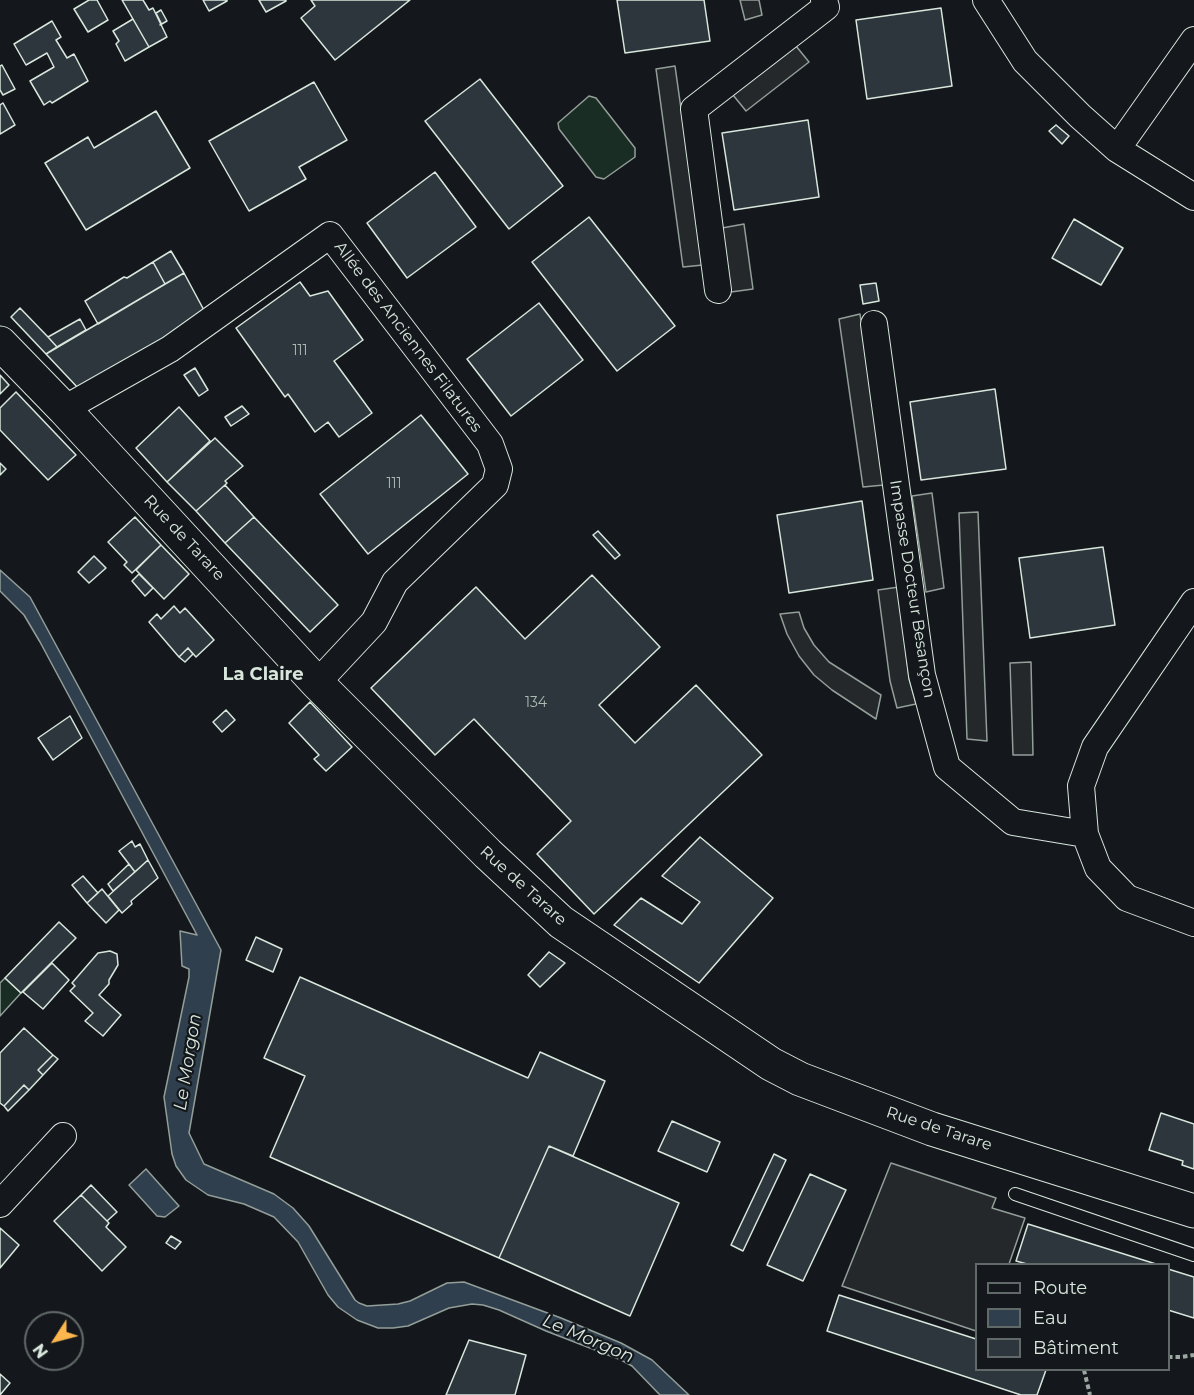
<!DOCTYPE html>
<html>
<head>
<meta charset="utf-8">
<style>
  body { margin:0 }
  #map { position:relative; width:1194px; height:1395px; overflow:hidden; background:#14181c; font-family:Montserrat,sans-serif }
  canvas { display:block }
  .legend { position:absolute; left:975px; top:1263px; width:195px; height:108px; box-sizing:border-box; background:#14181c; border:2px solid #626a69; margin:0; padding:8px 10px; list-style:none; font-size:18px; color:#d8e6dc }
  .legend li { display:flex; align-items:center; gap:12px; height:30px }
  .legend b { width:30px; border:2px solid #626a69 }
  .north { position:absolute; left:24px; top:1311px; width:60px; height:60px; box-sizing:border-box; background:#14181c; border:2px solid #626a69; border-radius:50%; rotate:234deg; font-size:16px; font-weight:700; line-height:24px; text-align:center; color:#d8e6dc }
  .north::after { content:''; display:block; margin:auto; width:21px; height:27px; background:#ffb74d; clip-path:polygon(50% 0,100% 100%,50% 72%,0 100%) }
</style>
</head>
<body>
<div id="map">
<canvas width="1194" height="1395"></canvas>
<ul class="legend">
<li><b style="height:8px;background:#14181c"></b>Route</li>
<li><b style="height:16px;background:#2f3f4d"></b>Eau</li>
<li><b style="height:16px;background:#2c363c"></b>Bâtiment</li>
</ul>
<div class="north">N</div>
</div>
<script>
const g = document.querySelector('canvas').getContext('2d');
g.lineJoin = 'round';
function fillPath(path, color) {
  g.fillStyle = color;
  g.fill(path, 'evenodd');
}
function toPath(rows) {
  const path = new Path2D();
  for (const r of rows) {
    path.moveTo(r[0], r[1]);
    for (let i = 2; i < r.length; i += 2) path.lineTo(r[i], r[i + 1]);
  }
  return path;
}
function trace(path, color, width, dash) {
  g.strokeStyle = color;
  g.lineWidth = width;
  g.lineCap = dash ? 'butt' : 'round';
  g.setLineDash(dash || []);
  g.stroke(path);
}
function label(font, color, halo, rows, align = 'center') {
  g.font = font + ' Montserrat,sans-serif';
  g.lineWidth = 4.5;
  g.setLineDash([]);
  g.textBaseline = 'middle';
  g.strokeStyle = halo;
  g.fillStyle = color;
  for (const [text, x, y, turn = 0] of rows) {
    g.save();
    g.translate(x, y);
    g.rotate((+turn || 0) * Math.PI / 180);
    g.textAlign = isNaN(turn) ? turn : align;
    if (halo) g.strokeText(text, 0, 0);
    g.fillText(text, 0, 0);
    g.restore();
  }
}
const green = toPath([
  [589,96,596,98,635,148,635,157,604,179,596,177,559,129,558,123,589,96],
  [5,978,21,993,0,1016,0,983,5,978]
]);
fillPath(green, '#1a2d24');
trace(green, '#939e99', 1.5);
const parking = toPath([
  [740,0,759,0,762,15,745,20,740,0],
  [796,46,809,62,746,111,733,95,796,46],
  [675,66,703,265,683,267,656,69,675,66],
  [744,224,753,289,731,292,722,228,744,224],
  [860,314,884,485,863,487,839,319,860,314],
  [932,493,944,588,926,592,912,496,932,493],
  [978,512,987,741,967,739,959,513,978,512],
  [899,587,909,679,916,704,897,708,890,681,878,590,899,587],
  [799,612,804,628,814,645,829,662,881,695,876,719,832,690,814,675,799,656,787,634,780,614,799,612],
  [1031,662,1033,755,1013,755,1010,663,1031,662],
  [891,1163,996,1198,992,1208,1025,1218,1009,1264,976,1264,976,1331,842,1286,891,1163]
]);
fillPath(parking, '#24282b');
trace(parking, '#939e99', 1.5);
const water = toPath([
  [0,570,30,597,221,950,189,1133,204,1164,274,1194,293,1208,309,1226,355,1300,359,1303,367,1306,398,1304,410,1301,447,1283,464,1282,561,1318,621,1343,652,1360,689,1395,660,1395,632,1366,621,1360,546,1331,499,1310,483,1305,472,1304,449,1308,408,1326,393,1328,378,1328,357,1320,338,1307,328,1295,298,1242,274,1217,244,1204,208,1195,186,1180,176,1166,172,1154,164,1097,189,977,189,969,182,966,180,931,197,935,40,642,24,615,0,591,0,570],
  [146,1169,179,1206,165,1217,157,1216,129,1185,146,1169]
]);
fillPath(water, '#2f3f4d');
trace(water, '#939e99', 1.5);
const building = toPath([
  [89,0,97,0,108,20,88,32,74,9,89,0],
  [122,0,143,0,149,10,153,8,167,37,149,47,122,0],
  [203,0,227,0,227,1,209,11,203,0],
  [259,0,286,0,286,1,266,12,259,0],
  [311,0,410,0,335,60,301,18,315,6,311,0],
  [617,0,704,0,710,41,625,53,617,0],
  [941,8,952,86,867,99,856,20,941,8],
  [161,10,167,21,160,25,161,23,156,13,161,10],
  [133,19,149,47,125,61,116,44,119,41,113,31,133,19],
  [52,21,61,37,56,40,67,58,74,54,88,81,52,103,50,101,44,105,30,81,54,67,47,53,26,65,14,44,52,21],
  [2,65,15,89,3,95,0,90,0,66,2,65],
  [480,79,563,186,509,229,425,121,480,79],
  [314,82,347,140,299,167,306,179,249,211,209,141,314,82],
  [3,103,15,125,0,134,0,105,3,103],
  [156,111,190,168,86,230,45,163,88,137,94,148,156,111],
  [808,120,819,197,734,210,722,133,808,120],
  [1056,125,1069,136,1062,144,1049,131,1056,125],
  [435,172,476,227,407,278,367,223,435,172],
  [589,217,675,326,617,371,532,262,589,217],
  [1074,219,1123,248,1101,285,1052,258,1074,219],
  [171,251,184,273,165,284,153,262,171,251],
  [153,262,165,284,98,324,85,301,124,277,127,278,153,262],
  [184,273,206,314,79,389,46,354,184,273],
  [300,282,310,296,328,291,363,340,334,361,372,413,339,437,328,422,315,432,288,394,285,397,236,328,300,282],
  [876,283,879,301,863,304,860,285,876,283],
  [539,303,583,360,511,416,467,359,539,303],
  [20,308,48,337,57,347,46,354,11,317,20,308],
  [80,319,86,330,57,347,48,337,80,319],
  [195,368,208,390,199,396,184,375,195,368],
  [0,375,9,385,0,394,0,375],
  [995,389,1006,469,921,480,910,402,995,389],
  [16,392,76,455,48,480,0,430,0,408,16,392],
  [242,406,249,414,231,426,225,417,242,406],
  [179,407,210,441,167,482,136,448,179,407],
  [421,415,468,474,368,554,320,494,421,415],
  [215,438,243,466,225,481,227,483,225,485,196,511,167,482,215,438],
  [0,463,6,469,0,475,0,463],
  [225,485,254,517,225,543,196,511,225,485],
  [862,501,873,580,789,593,777,515,862,501],
  [135,517,161,545,132,573,124,565,127,562,108,542,135,517],
  [254,517,338,605,310,632,225,543,254,517],
  [598,531,620,555,615,559,593,535,598,531],
  [161,545,189,574,164,599,136,570,161,545],
  [1103,547,1115,625,1030,638,1019,558,1103,547],
  [94,556,106,568,89,583,78,572,94,556],
  [139,574,153,588,145,596,132,581,139,574],
  [592,575,660,647,599,705,635,743,696,685,762,755,594,914,537,854,571,821,474,719,435,755,371,688,476,587,525,639,592,575],
  [174,606,180,613,185,608,214,640,196,657,188,648,179,657,149,622,157,614,161,619,174,606],
  [188,648,193,654,185,662,179,657,188,648],
  [310,702,352,747,326,771,314,759,319,755,289,723,310,702],
  [226,710,235,720,222,732,213,722,226,710],
  [70,716,82,738,53,760,38,738,70,716],
  [700,837,773,898,699,983,614,925,641,898,682,924,700,902,662,876,700,837],
  [132,841,135,847,140,844,148,860,135,872,119,851,132,841],
  [148,860,158,878,131,901,132,904,122,913,108,896,148,860],
  [129,864,135,872,113,891,108,884,129,864],
  [83,876,98,893,87,903,72,885,83,876],
  [102,889,119,910,106,923,87,903,102,889],
  [59,922,76,938,21,993,5,978,59,922],
  [256,937,282,949,273,972,246,960,256,937],
  [110,951,117,954,118,965,109,980,109,984,99,995,121,1015,103,1036,85,1021,93,1013,70,991,75,986,72,983,98,953,110,951],
  [549,952,565,963,540,987,528,975,549,952],
  [52,963,69,980,43,1009,23,992,52,963],
  [300,977,528,1078,540,1052,605,1081,573,1156,549,1146,499,1258,270,1157,305,1076,264,1058,300,977],
  [24,1028,53,1055,38,1070,43,1075,29,1090,24,1085,4,1106,0,1103,0,1053,24,1028],
  [53,1055,58,1059,43,1075,38,1070,53,1055],
  [24,1085,29,1090,8,1111,4,1106,24,1085],
  [1161,1113,1194,1124,1194,1169,1182,1165,1183,1161,1149,1150,1161,1113],
  [672,1121,720,1142,707,1172,658,1151,672,1121],
  [549,1146,679,1203,630,1316,499,1258,549,1146],
  [774,1154,786,1160,743,1251,731,1245,774,1154],
  [810,1174,846,1190,803,1281,767,1265,810,1174],
  [91,1185,117,1212,107,1221,81,1195,91,1185],
  [81,1195,109,1223,106,1227,126,1247,102,1271,54,1221,81,1195],
  [1028,1224,1156,1264,1027,1264,1016,1261,1028,1224],
  [0,1228,19,1245,0,1268,0,1228],
  [171,1236,181,1242,175,1249,166,1243,171,1236],
  [1168,1269,1194,1277,1194,1318,1168,1310,1168,1269],
  [839,1295,976,1339,976,1370,1046,1370,1037,1395,1021,1395,827,1331,839,1295],
  [469,1340,526,1355,515,1395,446,1395,469,1340],
  [0,1374,10,1383,0,1395,0,1374]
]);
fillPath(building, '#2c363c');
trace(building, '#d8e6dc', 1.5);
const lane = toPath([
  [1015,1194,1194,1255]
]);
const street = toPath([
  [986,0,1025,61,1080,116,1117,149,1194,197],
  [1117,149,1194,40],
  [718,290,694,109,826,7,824,0],
  [874,324,922,675,947,767,1013,822,1085,834],
  [64,409,170,349,330,235,490,444,499,469,495,485,395,582,374,622,317,683],
  [1194,602,1095,747,1081,786,1085,834,1098,868,1127,898,1194,923],
  [0,1204,63,1136]
]);
const secondary = toPath([
  [0,343,64,409,317,683,488,854,561,922,771,1064,800,1079,932,1129,1194,1211]
]);
trace(lane, '#d8e6dc', 14);
trace(street, '#d8e6dc', 28);
trace(secondary, '#d8e6dc', 35);
trace(toPath([
  [1168,1357,1181,1357,1194,1355],
  [1084,1370,1090,1395]
]), '#9da8a2', 4, [4.5, 3]);
trace(lane, '#14181c', 12);
trace(street, '#14181c', 26);
trace(secondary, '#14181c', 33);
label('14px', '#adbab4', null, [
  ["111",300,351],
  ["111",394,484],
  ["134",536,703]
]);
label('16px', '#d8e6dc', '#14181c', [
  ["Allée des Anciennes Filatures",408,337,53],
  ["Rue de Tarare",184,538,47],
  ["Impasse Docteur Besançon",912,589,81],
  ["Rue de Tarare",523,886,42],
  ["Rue de Tarare",939,1129,18]
]);
label('bold 18px', '#d8e6dc', '#14181c', [
  ["La Claire",263,675]
]);
label('italic 18px', '#d8e6dc', '#14181c', [
  ["Le Morgon",188,1062,-81],
  ["Le Morgon",588,1339,23]
]);
</script>
</body>
</html>
